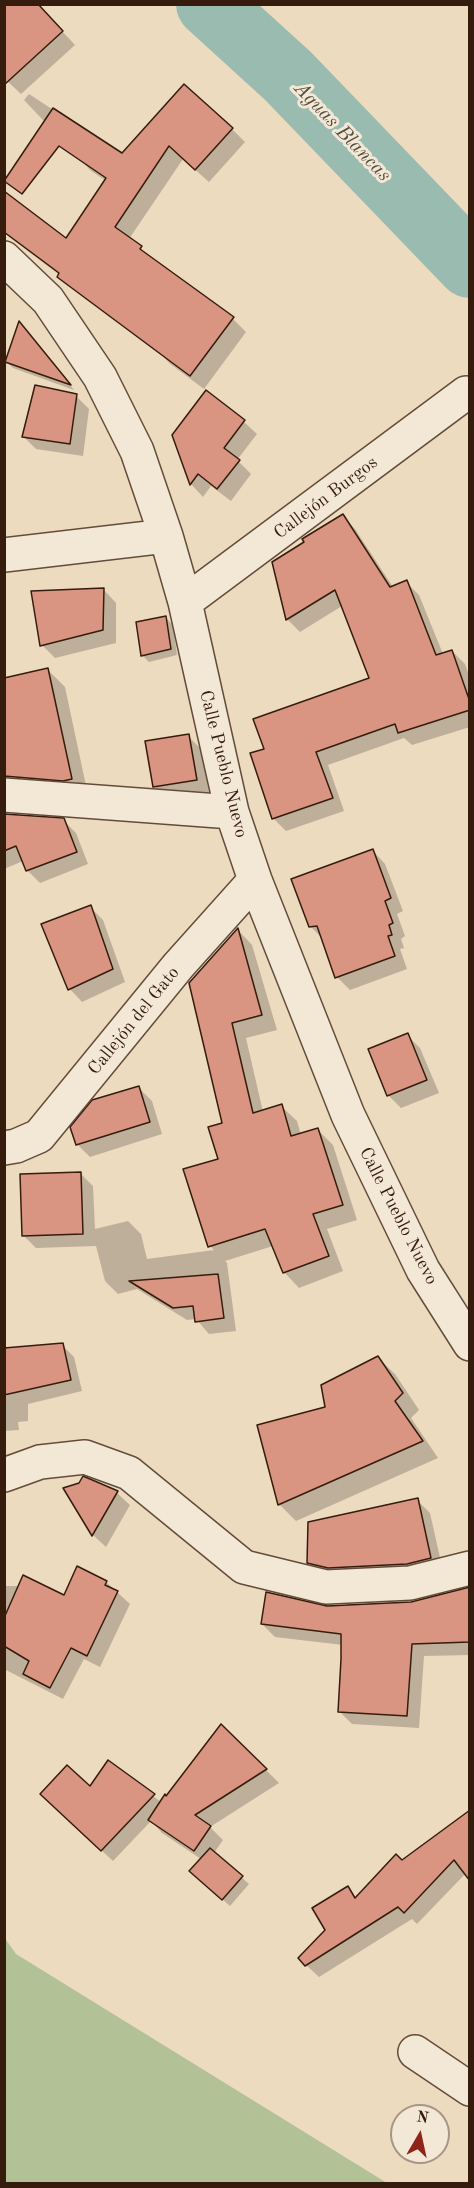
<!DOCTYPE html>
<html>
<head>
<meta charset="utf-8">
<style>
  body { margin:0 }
  #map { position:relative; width:474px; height:2188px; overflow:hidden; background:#eddbc0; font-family:"Old Standard TT",serif }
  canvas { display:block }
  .frame { position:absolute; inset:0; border:6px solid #351c0d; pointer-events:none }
  .north { position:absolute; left:390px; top:2104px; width:60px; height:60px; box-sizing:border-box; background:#f3e8d6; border:2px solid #a79686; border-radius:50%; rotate:9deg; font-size:16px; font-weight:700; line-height:24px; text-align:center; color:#351c0d }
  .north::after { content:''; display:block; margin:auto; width:21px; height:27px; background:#8f2418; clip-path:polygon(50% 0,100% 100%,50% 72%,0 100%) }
</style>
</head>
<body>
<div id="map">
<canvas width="474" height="2188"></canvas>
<div class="frame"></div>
<div class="north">N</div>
</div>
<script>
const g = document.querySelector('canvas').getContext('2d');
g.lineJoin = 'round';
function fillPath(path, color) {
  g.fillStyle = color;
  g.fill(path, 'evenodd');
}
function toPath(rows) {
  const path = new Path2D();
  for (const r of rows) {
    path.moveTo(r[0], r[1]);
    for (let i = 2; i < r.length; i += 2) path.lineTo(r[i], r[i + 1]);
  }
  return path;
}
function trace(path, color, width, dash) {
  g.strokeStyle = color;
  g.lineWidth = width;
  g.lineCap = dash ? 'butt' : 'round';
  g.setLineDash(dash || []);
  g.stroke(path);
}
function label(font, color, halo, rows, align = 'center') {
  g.font = font + ' "Old Standard TT",serif';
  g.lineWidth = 6;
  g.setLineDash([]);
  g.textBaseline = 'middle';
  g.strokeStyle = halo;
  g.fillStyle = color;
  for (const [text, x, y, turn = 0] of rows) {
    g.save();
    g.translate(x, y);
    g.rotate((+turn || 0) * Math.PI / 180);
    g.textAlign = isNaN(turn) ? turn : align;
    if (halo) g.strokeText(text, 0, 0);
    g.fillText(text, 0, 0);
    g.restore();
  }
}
fillPath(toPath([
  [4,1937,16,1954,387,2183,5,2183]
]), '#b3c196');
fillPath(toPath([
  [37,4,75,45,21,94,4,78],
  [29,94,122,155,232,129,245,142,209,182,183,159,129,239,153,260,233,319,246,332,204,389,169,363,156,348,4,233,4,193,66,240,106,181,90,170,24,100],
  [26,330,74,390,13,368,6,361],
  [76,396,89,409,83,456,36,449,23,436],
  [244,422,257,434,237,460,251,474,231,501,211,486,203,497,191,484,173,435],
  [343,516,355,529,393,587,406,582,419,595,443,654,452,651,465,664,470,678,470,727,412,745,404,738,328,765,344,811,286,831,273,818,266,750,370,679,342,606,300,632,288,620,274,563],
  [104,590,116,603,116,643,55,658,42,645],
  [166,618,173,625,177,655,149,662,142,655],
  [48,670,65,687,88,795,4,796,4,679],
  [188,736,201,749,209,792,168,800,155,787],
  [4,815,63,820,76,833,88,864,40,883,27,870,23,861,4,869],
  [373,851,385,864,403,911,397,914,405,936,401,939,404,948,400,949,407,969,350,990,337,977,323,939,310,926],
  [90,907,103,920,125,982,82,1002,70,989],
  [238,930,252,945,277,1030,246,1038,263,1112,281,1106,297,1121,301,1135,318,1130,333,1145,357,1220,327,1229,343,1271,299,1288,284,1272,273,1246,225,1261,227,1263,236,1331,209,1334,196,1319,187,1320,137,1289,118,1294,105,1281,96,1246,36,1248,23,1235,80,1173,93,1186,95,1229,128,1221,141,1234,147,1259,214,1250,210,1246,224,1124],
  [407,1035,420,1048,439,1093,401,1108,388,1095],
  [139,1088,152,1101,162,1134,90,1157,77,1144],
  [62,1345,74,1357,82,1391,28,1404,28,1421,18,1422,19,1430,4,1431,4,1349],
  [378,1358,395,1374,419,1410,411,1418,438,1458,296,1521,279,1504,327,1409],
  [83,1478,117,1493,130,1505,106,1547,93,1535,66,1489,80,1485],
  [417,1500,430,1513,443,1571,322,1576,309,1563],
  [106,1582,130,1604,100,1667,84,1659,63,1699,4,1669,4,1586,20,1586,65,1597],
  [470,1589,470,1655,424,1656,419,1728,352,1724,339,1711,343,1645,275,1637,262,1624,411,1603],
  [222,1726,279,1783,210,1827,223,1840,214,1853,249,1884,230,1906,198,1877,201,1859,162,1833,151,1821,113,1861,53,1805,90,1788,108,1762,161,1802],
  [470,1812,466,1873,417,1924,412,1919,319,1977,306,1965,327,1930,347,1888,357,1898]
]), '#0003');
trace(toPath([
  [209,4,288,76,470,265]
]), '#9abbaf', 66);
const building = toPath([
  [4,4,38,4,63,31,4,85,4,4],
  [184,84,233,128,195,170,169,146,115,227,142,246,140,249,234,317,190,376,57,277,59,273,4,232,4,191,66,238,106,178,59,146,22,194,4,181,53,108,122,153,184,84],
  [19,321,71,385,5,362,19,321],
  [35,385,77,394,70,444,22,437,35,385],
  [206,390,245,420,224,448,240,460,217,489,198,474,190,485,172,435,206,390],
  [343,514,390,587,407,580,436,655,452,650,470,702,470,710,398,733,395,724,316,752,333,798,272,819,250,753,264,749,253,719,369,678,335,590,286,620,272,562,304,542,302,539,343,514],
  [104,588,103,630,40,646,31,591,104,588],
  [166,616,171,649,141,656,136,622,166,616],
  [48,668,72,779,63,781,4,776,4,678,48,668],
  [189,734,197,780,153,787,145,741,189,734],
  [4,814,64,818,77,852,26,871,16,846,4,851,4,814],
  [373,849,391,898,385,901,393,923,389,925,392,935,388,936,395,956,335,978,317,926,309,927,291,879,373,849],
  [91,905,113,969,68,990,41,924,91,905],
  [238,928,262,1015,232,1023,253,1113,282,1104,291,1136,318,1128,343,1205,313,1214,329,1256,283,1273,265,1229,208,1247,183,1169,218,1159,208,1127,222,1123,189,983,238,928],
  [408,1033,427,1080,387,1096,368,1049,408,1033],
  [139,1086,150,1122,76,1145,70,1127,92,1100,139,1086],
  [81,1172,83,1234,22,1236,20,1174,81,1172],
  [218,1274,224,1318,195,1322,193,1306,173,1308,129,1281,218,1274],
  [63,1343,71,1380,4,1395,4,1348,63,1343],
  [378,1356,403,1393,395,1401,423,1441,278,1505,257,1425,325,1407,321,1385,378,1356],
  [83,1476,118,1491,92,1536,63,1488,79,1483,83,1476],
  [418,1498,431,1558,407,1564,328,1568,307,1563,308,1522,418,1498],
  [77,1566,107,1581,105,1585,118,1591,87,1656,71,1648,50,1688,23,1674,29,1661,4,1646,4,1618,23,1575,64,1595,77,1566],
  [470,1587,470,1642,412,1644,407,1716,338,1712,341,1659,341,1634,261,1624,266,1592,327,1606,411,1602,470,1587],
  [221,1724,267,1769,195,1815,211,1826,194,1851,148,1820,165,1794,166,1796,221,1724],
  [108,1760,155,1794,101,1851,40,1794,67,1765,90,1786,108,1760],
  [470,1810,470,1881,454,1860,404,1913,398,1907,305,1966,298,1958,325,1930,312,1908,348,1886,355,1898,396,1854,402,1860,470,1810],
  [210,1848,243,1876,222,1900,189,1871,210,1848]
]);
fillPath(building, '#d99581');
trace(building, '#351c0d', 1.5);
const minor = toPath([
  [4,258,48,300,100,377,137,451,166,536,185,602,232,812,255,880,348,1115,423,1270,470,1344],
  [4,555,166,536],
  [185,602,466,393],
  [4,795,232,812],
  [4,1148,16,1146,39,1136,178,966,255,880],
  [4,1475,40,1462,85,1457,129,1473,244,1567,326,1587,410,1583,470,1568],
  [415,2052,470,2089]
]);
trace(minor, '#634c3a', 36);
trace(minor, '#f3e8d6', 33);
label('18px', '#351c0d', '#f3e8d6', [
  ["Callejón Burgos",326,498,-37],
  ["Calle Pueblo Nuevo",223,764,76],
  ["Callejón del Gato",134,1021,-51],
  ["Calle Pueblo Nuevo",398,1216,63]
]);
label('italic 20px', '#534c3e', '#f3e8d6', [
  ["Aguas Blancas",342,132,46]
]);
</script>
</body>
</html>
